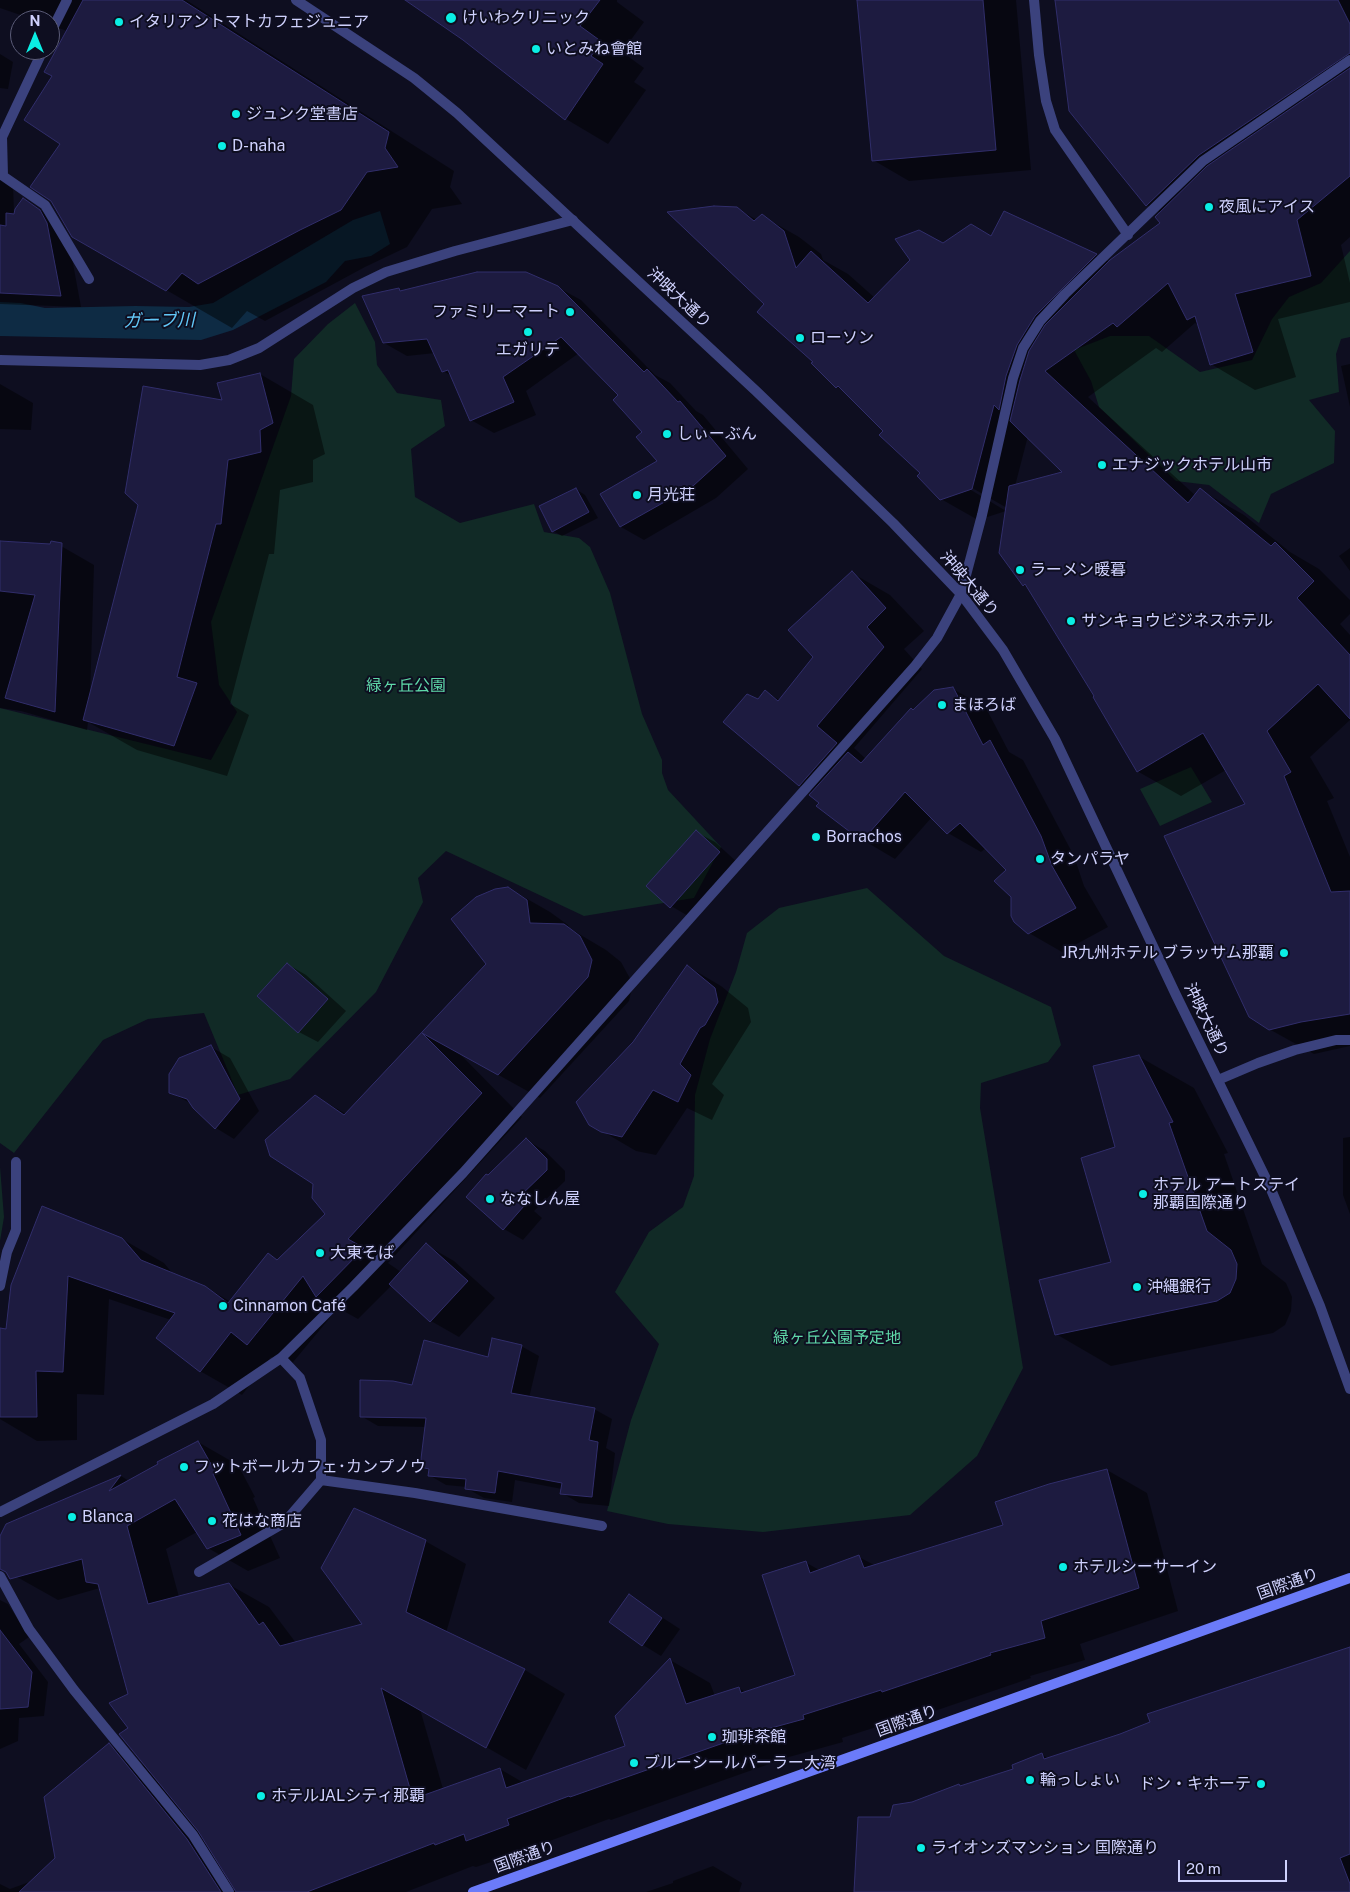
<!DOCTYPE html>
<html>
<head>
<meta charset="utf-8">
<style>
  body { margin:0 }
  #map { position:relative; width:1350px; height:1892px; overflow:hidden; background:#0e0e20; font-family:"Public Sans",sans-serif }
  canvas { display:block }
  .north { position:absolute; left:10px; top:10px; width:50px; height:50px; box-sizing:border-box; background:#0e0e20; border:1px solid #5b5c78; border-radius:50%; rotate:0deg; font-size:14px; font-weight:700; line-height:20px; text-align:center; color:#cfd1fd }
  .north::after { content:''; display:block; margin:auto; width:18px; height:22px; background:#0aeee4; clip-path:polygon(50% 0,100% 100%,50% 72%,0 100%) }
  .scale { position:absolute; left:1178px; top:1860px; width:109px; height:22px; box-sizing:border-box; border:2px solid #cfd1fd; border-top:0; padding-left:6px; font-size:15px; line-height:18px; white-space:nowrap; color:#cfd1fd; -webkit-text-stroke:4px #0e0e20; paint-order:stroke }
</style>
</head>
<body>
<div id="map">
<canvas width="1350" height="1892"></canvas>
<div class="north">N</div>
<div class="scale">20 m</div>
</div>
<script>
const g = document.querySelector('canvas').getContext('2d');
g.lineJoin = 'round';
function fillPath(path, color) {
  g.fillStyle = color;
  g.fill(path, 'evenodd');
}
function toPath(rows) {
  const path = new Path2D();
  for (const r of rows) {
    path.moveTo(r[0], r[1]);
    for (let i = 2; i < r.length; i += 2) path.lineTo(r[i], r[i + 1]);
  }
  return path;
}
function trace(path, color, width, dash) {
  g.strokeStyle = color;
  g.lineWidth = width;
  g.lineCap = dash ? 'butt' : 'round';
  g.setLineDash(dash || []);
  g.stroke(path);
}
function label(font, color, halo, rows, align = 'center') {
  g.font = font + ' "Public Sans","Noto Sans JP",sans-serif';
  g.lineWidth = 4;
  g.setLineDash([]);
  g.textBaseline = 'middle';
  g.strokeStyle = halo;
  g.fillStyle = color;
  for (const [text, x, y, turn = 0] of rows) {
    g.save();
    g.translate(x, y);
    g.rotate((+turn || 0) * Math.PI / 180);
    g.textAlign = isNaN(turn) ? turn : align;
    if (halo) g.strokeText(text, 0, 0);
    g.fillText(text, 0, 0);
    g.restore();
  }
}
fillPath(toPath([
  [1350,251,1350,337,1341,339,1336,354,1339,392,1309,400,1335,431,1334,463,1271,494,1259,523,1209,485,1176,481,1099,407,1091,381,1074,350,1110,336,1149,336,1200,372,1252,360,1272,319,1289,297,1321,283],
  [355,303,375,342,377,365,397,393,441,400,445,426,411,449,415,497,460,523,534,504,544,532,579,538,590,547,610,593,642,714,662,760,662,773,668,790,721,847,694,898,584,916,446,851,418,878,423,902,376,992,290,1079,238,1095,204,1013,148,1019,103,1040,14,1153,0,1143,0,708,211,760,237,712,219,685,211,622,291,396,294,359,328,324],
  [1191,767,1212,802,1160,826,1140,789],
  [867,888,944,956,1051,1007,1061,1045,1048,1062,981,1083,980,1108,1023,1368,977,1456,910,1515,763,1532,668,1524,607,1511,631,1420,659,1344,615,1292,649,1232,683,1207,694,1176,695,1095,710,1039,736,972,747,933,779,908],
  [0,1167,4,1217,0,1241]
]), '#112a26');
fillPath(toPath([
  [380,211,390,244,371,256,345,261,326,282,233,330,201,340,0,336,0,302,21,303,45,308,135,306,189,307,213,303,353,220]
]), '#0e2b44');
fillPath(toPath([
  [0,0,186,0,454,171,450,187,462,204,432,209,407,247,365,267,265,321,247,311,232,328,73,236,62,144,119,49,50,25,50,20,35,20,0,8],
  [407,0,617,0,617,2,644,22,622,52,644,68,634,82,646,90,608,144,566,119,464,39],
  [859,0,1016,0,1031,170,909,181,873,160],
  [1056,0,1350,0,1350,237,1341,245,1350,283,1350,302,1278,319,1296,377,1255,390,1211,364,1199,325,1195,323,1162,352,1156,348,1088,397,1196,496,1200,490,1244,515,1290,552,1319,569,1350,600,1350,614,1340,624,1350,635,1350,720,1310,757,1334,798,1327,801,1350,857,1350,1046,1314,1054,1269,1029,1246,805,1226,770,1181,796,1137,771,1096,696,1029,588,1024,585,1007,508,967,485,966,487,1006,511,978,520,941,499,921,473,885,431,845,392,837,387,765,304,736,208,757,220,762,216,799,237,821,254,823,260,848,274,875,298,943,245,992,237,1005,212,1110,262,1162,223,1161,213,1147,205,1070,111],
  [1028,436,1065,472,1015,486],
  [0,54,13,62,8,89,0,88],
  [0,177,13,184,14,213,23,200,44,212,68,236,81,307,0,304],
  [557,287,581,300,655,375,670,383,696,411,703,415,748,469,716,498,644,540,621,527,602,495,659,462,644,432,620,395,579,353,526,391,536,415,494,433,471,420,453,377,443,371,435,353,407,356,384,343,399,289,402,291],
  [1350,364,1350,407,1341,366],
  [260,374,313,405,325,454,313,460,313,482,280,490,274,554,269,554,230,704,249,715,227,776,137,750,88,722,87,730,21,711,0,708,0,541,61,546,94,565,90,699,224,401],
  [0,384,33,403,31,430,0,429],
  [576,489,585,495,598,518,562,536,553,531],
  [1350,548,1350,571,1339,556],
  [852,573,890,595,924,631,904,649,922,669,854,748,866,759,913,711,953,689,986,708,1009,752,1023,760,1074,856,1084,886,1108,927,1062,952,1029,933,1012,897,1008,870,986,848,981,852,948,833,932,817,895,859,863,840,821,803,813,793,800,785,759,700,766,692,781,701,815,657],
  [696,832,715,842,738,863,690,917,671,906],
  [508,888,550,912,568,925,569,928,606,950,621,962,633,984,629,1001,540,1098,459,1053,522,1117,388,1263,401,1272,426,1245,454,1261,495,1298,459,1337,431,1321,392,1285,358,1319,338,1308,289,1367,271,1357,242,1395,200,1371,171,1320,109,1299,104,1395,77,1394,77,1440,37,1441,0,1419,0,1330,8,1330,12,1285,122,1239,164,1263,173,1274,205,1287,231,1302,327,1215,315,1096,346,1114,488,964],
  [287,964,306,975,346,1011,318,1042,299,1032],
  [687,966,721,986,748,1008,751,1022,712,1084,724,1095,712,1120,687,1108,656,1155,636,1151,590,1124,634,1043],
  [211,1047,230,1058,259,1111,234,1139,216,1128,192,1104,171,1093],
  [1138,1056,1194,1088,1228,1153,1224,1154,1262,1264,1286,1283,1292,1297,1291,1311,1285,1325,1273,1333,1111,1366,1056,1334,1113,1263,1117,1148],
  [1350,1137,1350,1214,1343,1195,1343,1138],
  [526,1140,545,1151,565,1171,565,1181,534,1211,542,1218,523,1240,504,1229,488,1177],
  [521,1346,539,1356,529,1398,594,1409,612,1419,606,1448,615,1453,609,1506,579,1503,562,1493,562,1489,515,1480,512,1502,484,1498,466,1488,467,1487,446,1485,429,1475,430,1471,421,1467,426,1427,378,1426,361,1416,413,1387],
  [198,1442,238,1465,255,1497,253,1498,280,1558,248,1571,208,1548,197,1532,166,1549,179,1597,228,1584,269,1607,296,1643,364,1625,425,1541,466,1564,446,1633,525,1670,565,1694,526,1770,420,1709,443,1789,500,1769,524,1783,627,1747,670,1660,710,1683,715,1696,739,1688,747,1693,796,1676,805,1562,821,1571,859,1557,876,1566,1004,1526,1107,1470,1147,1493,1178,1611,1080,1644,1085,1660,1030,1676,1031,1678,923,1715,920,1713,842,1738,843,1742,789,1757,611,1820,609,1819,547,1842,549,1847,507,1863,500,1859,476,1867,473,1866,406,1892,0,1892,0,1884,10,1889,32,1881,56,1858,109,1745,147,1767,129,1728,129,1695,100,1588,58,1600,17,1577,7,1525,121,1476,129,1481],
  [629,1596,680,1629,661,1656,643,1645],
  [0,1600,8,1604,29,1637,19,1644,48,1682,44,1716,19,1718,18,1741,0,1749],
  [1350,1648,1350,1892,855,1892,891,1819,912,1803,959,1785,962,1787,1015,1770,1041,1754,1049,1759,1120,1735],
  [713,1866,742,1883,739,1892,646,1892,673,1883,673,1881]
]), '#0007');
const building = toPath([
  [83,0,182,0,389,132,385,148,398,167,367,172,341,210,300,230,198,284,182,273,166,291,72,237,51,201,30,187,60,144,24,120,52,76,44,72,83,0],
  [405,0,600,0,580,26,602,42,591,56,603,64,565,120,463,40,405,0],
  [857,0,983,0,996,150,872,161,857,0],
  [1055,0,1338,0,1350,24,1350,53,1199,155,1146,206,1069,111,1055,0],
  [1350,68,1350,176,1297,220,1311,276,1235,294,1253,352,1210,365,1195,316,1187,320,1168,283,1117,327,1113,323,1045,371,1188,503,1200,488,1271,546,1275,542,1314,581,1297,598,1350,655,1350,719,1318,684,1267,731,1291,772,1284,776,1331,892,1350,891,1350,1014,1301,1022,1269,1030,1249,1017,1164,836,1245,804,1203,733,1137,772,1093,697,1094,696,1025,584,1023,586,999,553,1009,486,1062,472,1010,421,1020,380,1029,351,1045,325,1110,260,1160,223,1155,217,1207,166,1350,68],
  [23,198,40,210,47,223,61,296,0,293,0,225,6,226,6,213,14,214,15,209,23,198],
  [714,206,737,207,754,221,762,214,784,231,796,268,811,251,868,303,910,260,895,239,919,230,943,243,971,224,991,236,1004,211,1097,254,1035,316,1017,345,1006,376,999,410,994,405,972,489,940,500,917,476,920,473,879,435,883,431,838,386,836,388,811,363,813,362,757,312,764,304,667,212,714,206],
  [477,272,526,272,558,286,644,372,647,369,678,402,680,401,726,456,693,486,620,527,600,494,657,461,636,437,642,432,613,400,618,395,561,337,503,377,514,402,470,421,448,370,442,372,427,339,383,343,362,296,399,288,400,291,477,272],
  [260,373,273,423,260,430,261,452,228,460,221,524,216,524,177,677,197,683,174,746,83,720,138,505,125,493,143,386,222,400,217,383,260,373],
  [576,488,589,512,552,532,539,506,576,488],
  [0,541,50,544,51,541,62,543,55,712,5,698,35,595,0,591,0,541],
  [852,571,886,608,867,627,884,647,817,726,837,743,799,786,723,722,747,694,758,699,765,690,778,701,813,657,788,630,852,571],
  [953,687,983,745,990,740,1041,836,1052,866,1076,908,1028,934,1014,922,1011,916,1011,897,994,881,1006,870,960,823,947,834,905,792,862,841,816,806,819,803,809,795,848,752,861,763,911,708,913,710,934,690,953,687],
  [696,830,720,852,670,908,646,886,696,830],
  [508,887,527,900,530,923,564,924,580,936,592,960,588,977,498,1075,422,1033,482,1093,348,1239,364,1248,316,1297,303,1276,247,1345,231,1332,200,1372,156,1338,175,1313,68,1276,63,1372,36,1371,37,1417,0,1417,0,1328,6,1329,11,1285,42,1206,122,1238,141,1260,205,1286,228,1303,268,1253,277,1260,325,1214,312,1198,313,1184,270,1156,265,1140,315,1095,344,1115,486,964,451,919,476,897,495,889,508,887],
  [287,963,328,999,298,1033,257,996,287,963],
  [687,965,715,988,718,1002,705,1025,700,1028,680,1064,691,1075,678,1102,653,1090,622,1137,601,1132,589,1125,576,1102,633,1042,687,965],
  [211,1045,240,1099,215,1129,193,1108,187,1099,169,1093,169,1074,179,1058,211,1045],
  [1139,1055,1173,1122,1169,1123,1207,1231,1231,1250,1237,1264,1236,1279,1230,1293,1217,1301,1055,1335,1039,1280,1111,1262,1081,1158,1115,1147,1093,1066,1139,1055],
  [526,1138,547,1159,547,1170,516,1200,524,1206,503,1230,466,1197,486,1174,488,1175,526,1138],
  [426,1243,468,1281,430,1322,389,1284,426,1243],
  [492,1338,522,1345,511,1393,595,1408,589,1440,598,1442,592,1497,560,1494,562,1483,498,1471,495,1493,465,1489,466,1479,428,1476,429,1469,420,1467,426,1418,360,1417,360,1380,393,1381,412,1385,424,1340,488,1357,492,1338],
  [198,1441,216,1473,213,1474,241,1535,207,1549,175,1499,127,1526,148,1604,229,1583,259,1625,263,1622,280,1646,362,1624,321,1568,354,1508,426,1540,406,1612,525,1669,486,1748,381,1688,413,1799,500,1768,506,1788,625,1746,615,1716,670,1658,686,1704,739,1687,741,1693,795,1675,762,1575,806,1561,810,1573,859,1555,864,1568,1003,1525,995,1502,1049,1484,1107,1469,1139,1588,1041,1621,1045,1638,990,1653,991,1655,882,1692,881,1690,803,1715,804,1719,749,1734,570,1797,569,1796,507,1819,509,1825,466,1841,464,1834,435,1845,434,1843,307,1892,236,1892,198,1831,119,1734,128,1728,109,1703,128,1694,98,1584,86,1582,82,1559,10,1579,6,1572,0,1569,0,1536,6,1524,121,1475,109,1491,158,1464,157,1462,198,1441],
  [629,1594,662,1618,642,1646,609,1622,629,1594],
  [0,1630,32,1672,28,1707,0,1709,0,1630],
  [1350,1647,1350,1854,1340,1858,1350,1884,1350,1892,854,1892,858,1817,890,1817,893,1805,912,1802,959,1784,960,1786,1013,1769,1012,1765,1042,1753,1044,1759,1120,1734,1150,1722,1147,1714,1350,1647],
  [109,1743,187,1839,221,1892,19,1892,55,1858,44,1797,109,1743]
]);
fillPath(building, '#1d1b40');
trace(building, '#312e6b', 1);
trace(toPath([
  [1034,0,1039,55,1046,101,1055,130,1128,235],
  [50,34,67,0],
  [43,50,2,137,3,176,45,205,89,279],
  [0,360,200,365,229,360,259,348,353,288,386,272,455,251,573,220],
  [1218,1080,1258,1063,1295,1050,1336,1040,1350,1040],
  [0,1286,7,1252,16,1230,16,1162],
  [321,1480,415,1493,602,1526],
  [0,1512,213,1404,281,1358,353,1287,463,1173,915,666,937,638,961,594,982,515,1013,378,1023,348,1040,321,1065,294,1203,161,1350,60],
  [199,1572,284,1523,321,1480,321,1440,300,1378,281,1358],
  [0,1576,29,1629,74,1690,193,1835,229,1892]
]), '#3b427d', 10);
trace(toPath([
  [296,0,414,78,457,113,756,391,893,523,961,594,1003,650,1055,739,1176,995,1270,1187,1320,1306,1350,1389]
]), '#3b427d', 10);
trace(toPath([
  [473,1892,1350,1578]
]), '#6b7bf9', 10);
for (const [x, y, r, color] of [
  [451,18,6,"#0aeee4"],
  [119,22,5,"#0aeee4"],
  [536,49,5,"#0aeee4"],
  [236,114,5,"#0aeee4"],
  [222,146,5,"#0aeee4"],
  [1209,207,5,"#0aeee4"],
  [570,312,5,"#0aeee4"],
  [528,332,5,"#0aeee4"],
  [800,338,5,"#0aeee4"],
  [667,434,5,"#0aeee4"],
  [1102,465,5,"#0aeee4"],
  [637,495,5,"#0aeee4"],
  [1020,570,5,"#0aeee4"],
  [1071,621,5,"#0aeee4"],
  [942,705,5,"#0aeee4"],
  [816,837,5,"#0aeee4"],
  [1040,859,5,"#0aeee4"],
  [1284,953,5,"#0aeee4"],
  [1143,1194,5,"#0aeee4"],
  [490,1199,5,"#0aeee4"],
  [320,1253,5,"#0aeee4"],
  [1137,1287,5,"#0aeee4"],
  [223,1306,5,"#0aeee4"],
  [184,1467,5,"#0aeee4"],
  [72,1517,5,"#0aeee4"],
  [212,1521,5,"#0aeee4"],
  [1063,1567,5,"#0aeee4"],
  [712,1737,5,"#0aeee4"],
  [634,1763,5,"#0aeee4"],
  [1030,1780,5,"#0aeee4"],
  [1261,1784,5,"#0aeee4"],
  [261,1796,5,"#0aeee4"],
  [921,1848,5,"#0aeee4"]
]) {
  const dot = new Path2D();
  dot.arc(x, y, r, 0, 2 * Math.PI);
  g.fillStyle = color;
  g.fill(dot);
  trace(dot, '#0e0e20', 2);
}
label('16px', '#cfd1fd', '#0e0e20', [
  ["けいわクリニック",462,18],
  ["イタリアントマトカフェジュニア",129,22],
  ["いとみね會館",546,49],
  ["ジュンク堂書店",246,114],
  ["D-naha",232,146],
  ["夜風にアイス",1219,207],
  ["ファミリーマート",560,312,"right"],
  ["ローソン",810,338],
  ["エガリテ",528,350,"center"],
  ["しぃーぶん",677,434],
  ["エナジックホテル山市",1112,465],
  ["月光荘",647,495],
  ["ラーメン暖暮",1030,570],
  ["サンキョウビジネスホテル",1081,621],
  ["まほろば",952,705],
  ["Borrachos",826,837],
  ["タンパラヤ",1050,859],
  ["JR九州ホテル ブラッサム那覇",1274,953,"right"],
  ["ホテル アートステイ",1153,1185],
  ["那覇国際通り",1153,1203],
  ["ななしん屋",500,1199],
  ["大東そば",330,1253],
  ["沖縄銀行",1147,1287],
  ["Cinnamon Café",233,1306],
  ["フットボールカフェ･カンプノウ",194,1467],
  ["Blanca",82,1517],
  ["花はな商店",222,1521],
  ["ホテルシーサーイン",1073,1567],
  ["珈琲茶館",722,1737],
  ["ブルーシールパーラー大湾",644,1763],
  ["輪っしょい",1040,1780],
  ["ドン・キホーテ",1251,1784,"right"],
  ["ホテルJALシティ那覇",271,1796],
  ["ライオンズマンション 国際通り",931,1848]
], 'left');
label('16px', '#cfd1fd', '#0e0e20', [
  ["沖映大通り",679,298,43],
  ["沖映大通り",969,584,50],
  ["沖映大通り",1206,1020,64],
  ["国際通り",1288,1584,-20],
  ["国際通り",907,1721,-20],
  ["国際通り",525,1857,-20]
]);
label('16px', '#5fd9a9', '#0e0e20', [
  ["緑ヶ丘公園",406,686],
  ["緑ヶ丘公園予定地",837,1338]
]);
label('italic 18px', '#62c8f8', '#0e0e20', [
  ["ガーブ川",159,321,-1]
]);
</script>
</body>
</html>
